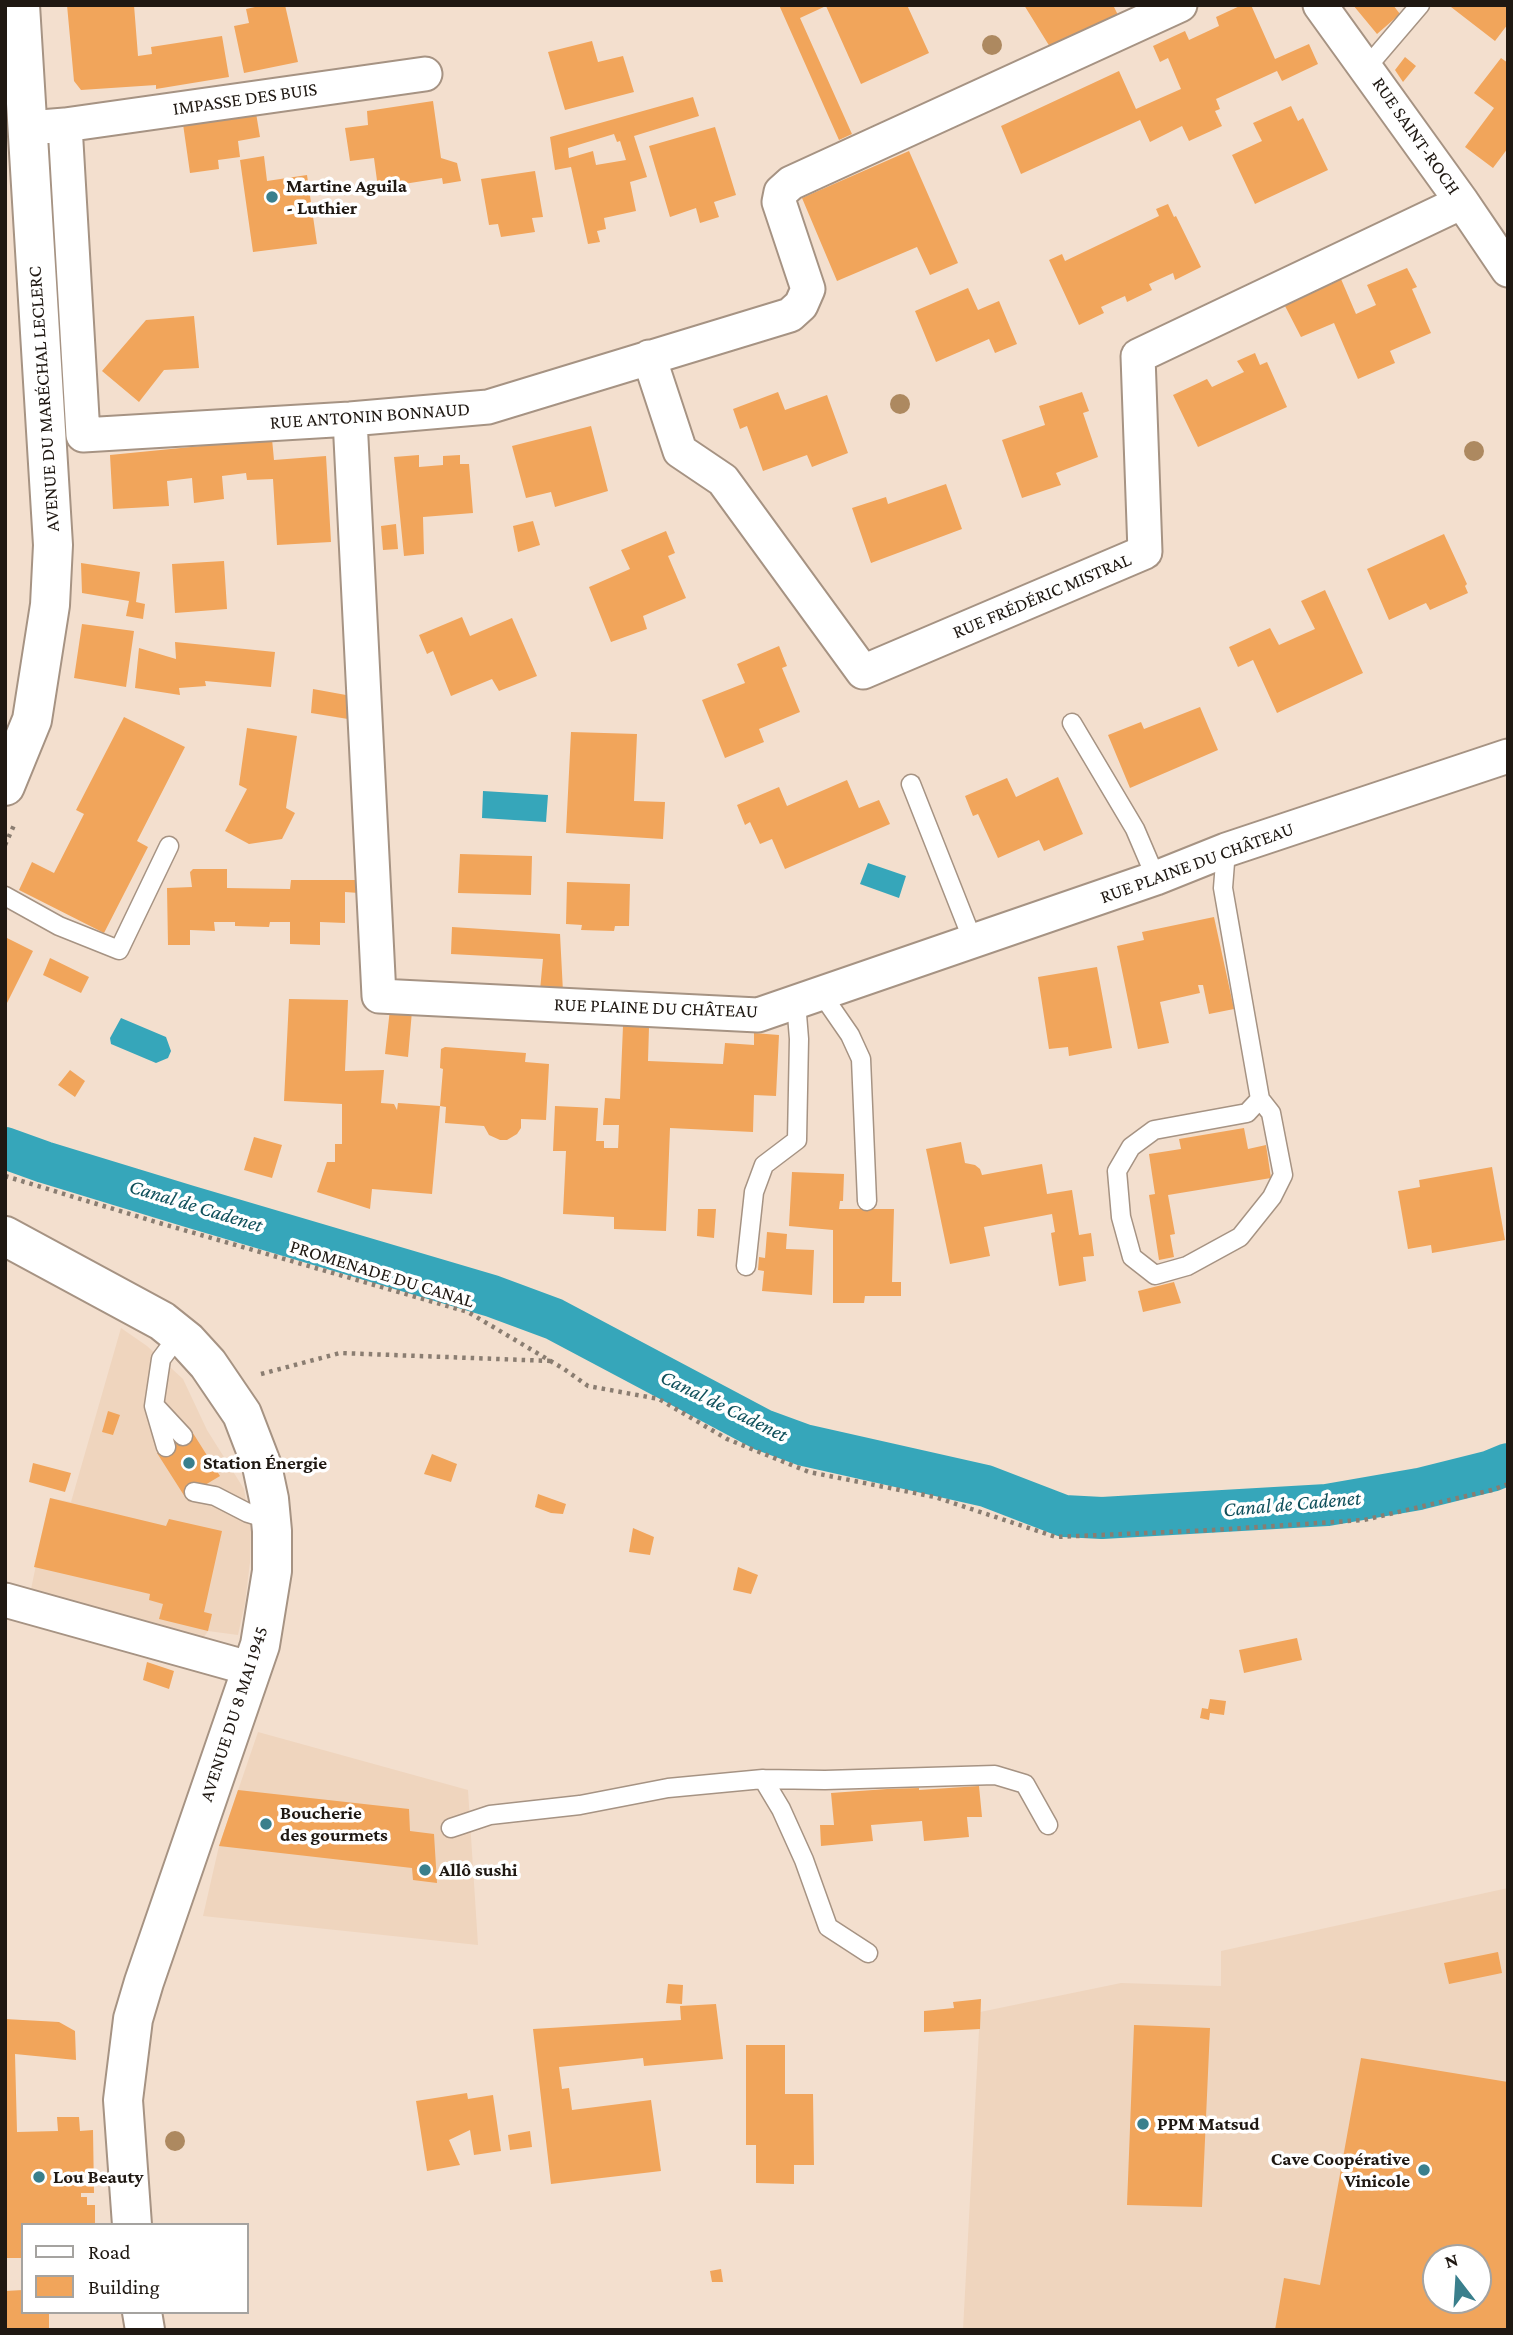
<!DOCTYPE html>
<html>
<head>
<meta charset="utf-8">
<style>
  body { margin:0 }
  #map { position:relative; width:1513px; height:2335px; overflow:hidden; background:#f3dfce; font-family:"Crimson Pro",serif }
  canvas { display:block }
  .frame { position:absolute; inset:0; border:7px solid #1f1812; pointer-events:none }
  .legend { position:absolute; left:21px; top:2223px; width:228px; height:91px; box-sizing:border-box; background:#fff; border:2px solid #a5a3a0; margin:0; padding:9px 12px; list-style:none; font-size:21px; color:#1f1812 }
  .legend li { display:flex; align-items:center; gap:14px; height:35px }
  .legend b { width:35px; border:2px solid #a5a3a0 }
  .north { position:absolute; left:1422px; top:2244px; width:70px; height:70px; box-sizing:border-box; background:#fff; border:2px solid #a5a3a0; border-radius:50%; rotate:343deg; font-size:19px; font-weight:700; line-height:28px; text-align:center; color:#1f1812 }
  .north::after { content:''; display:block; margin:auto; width:24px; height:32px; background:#3a7f8c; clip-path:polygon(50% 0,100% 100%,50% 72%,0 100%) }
</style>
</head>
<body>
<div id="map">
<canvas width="1513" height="2335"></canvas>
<div class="frame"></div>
<ul class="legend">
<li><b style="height:9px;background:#fff"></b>Road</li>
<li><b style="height:19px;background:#f1a55b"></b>Building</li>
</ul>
<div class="north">N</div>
</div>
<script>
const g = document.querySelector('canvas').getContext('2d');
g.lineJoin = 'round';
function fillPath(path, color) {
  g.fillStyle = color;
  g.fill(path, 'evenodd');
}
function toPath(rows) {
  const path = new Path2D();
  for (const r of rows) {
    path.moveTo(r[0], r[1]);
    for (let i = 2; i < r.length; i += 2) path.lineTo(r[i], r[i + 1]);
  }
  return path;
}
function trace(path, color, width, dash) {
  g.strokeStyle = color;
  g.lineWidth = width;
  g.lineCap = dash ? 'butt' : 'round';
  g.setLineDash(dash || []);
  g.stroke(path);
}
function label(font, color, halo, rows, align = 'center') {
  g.font = font + ' "Crimson Pro",serif';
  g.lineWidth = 7;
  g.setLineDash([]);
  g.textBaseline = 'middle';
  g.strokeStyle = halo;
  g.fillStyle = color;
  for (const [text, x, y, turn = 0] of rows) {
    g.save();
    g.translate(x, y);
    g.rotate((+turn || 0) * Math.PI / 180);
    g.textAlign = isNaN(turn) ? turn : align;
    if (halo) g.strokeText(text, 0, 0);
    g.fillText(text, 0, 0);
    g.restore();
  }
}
fillPath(toPath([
  [121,1328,147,1346,183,1379,207,1430,244,1489,251,1530,250,1562,245,1603,238,1635,208,1631,200,1643,30,1594,50,1498,71,1502],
  [258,1732,468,1790,478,1945,203,1916,219,1846],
  [1508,1888,1508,2330,963,2330,980,2012,1121,1983,1221,1986,1221,1951],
  [1436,2258,1478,2258,1478,2300,1436,2300]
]), '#efd5be');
fillPath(toPath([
  [483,791,548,795,546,822,482,818],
  [868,863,906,876,899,898,860,884],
  [121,1018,166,1037,171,1051,168,1058,156,1063,111,1044,110,1038]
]), '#36a6ba');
trace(toPath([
  [5,1148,44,1162,188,1206,492,1296,554,1319,763,1430,804,1445,986,1486,1064,1516,1102,1518,1327,1505,1419,1489,1491,1471,1508,1464]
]), '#36a6ba', 42);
fillPath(toPath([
  [67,5,134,5,138,56,152,54,151,47,222,36,229,77,156,89,156,85,81,90,74,81],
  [264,5,285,5,298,62,244,73,234,26,249,23,246,9],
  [779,5,907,5,929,53,861,84,826,6,800,18,852,134,839,140],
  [1024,5,1113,5,1118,15,1050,47],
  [1242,5,1251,5,1275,59,1309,44,1318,64,1282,81,1277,71,1216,99,1220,109,1215,111,1222,126,1189,141,1182,126,1150,142,1140,120,1021,174,1001,126,1119,71,1136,109,1181,89,1168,58,1160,62,1153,46,1185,31,1189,40,1219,26,1216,17],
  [1353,5,1393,5,1400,14,1377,34],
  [1452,5,1508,5,1508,24,1495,41,1451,7],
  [592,41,598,62,623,56,634,92,565,110,548,52],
  [1405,57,1416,66,1403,82,1395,70],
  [1501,58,1508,63,1508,148,1493,168,1465,147,1494,108,1474,93],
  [693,97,699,116,634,136,647,177,630,182,636,211,604,218,606,229,597,231,600,242,588,244,571,167,555,170,550,137],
  [614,134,617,142,620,141,626,160,596,165,593,151,569,158,568,148],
  [433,101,441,158,457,163,461,181,443,184,442,178,378,188,374,158,350,161,345,128,368,125,367,111],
  [1291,106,1298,121,1303,118,1328,170,1255,204,1232,155,1262,141,1253,123],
  [256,113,260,137,238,141,240,157,218,160,219,169,190,173,183,124],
  [715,127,736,195,714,202,719,217,700,223,696,208,670,217,649,146],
  [909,151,958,263,930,275,917,247,837,281,802,198],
  [264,156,267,181,307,175,317,244,253,252,240,160],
  [535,171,543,217,532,218,535,232,501,237,498,224,489,225,481,179],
  [1168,204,1174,217,1176,216,1201,267,1175,280,1173,273,1149,284,1152,290,1127,302,1125,296,1101,307,1104,313,1079,325,1049,260,1062,254,1065,261,1159,216,1156,209],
  [1407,268,1417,287,1412,289,1431,333,1390,351,1395,363,1358,379,1334,323,1301,337,1285,306,1341,279,1356,314,1376,305,1367,285],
  [968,288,978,310,999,301,1017,344,995,353,989,339,936,362,915,311],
  [194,316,199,368,164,370,139,402,102,371,146,320],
  [1255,353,1260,365,1267,362,1287,407,1198,447,1173,395,1207,379,1212,387,1244,372,1237,361],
  [778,392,785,410,827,395,848,453,812,467,807,455,763,471,747,426,740,429,733,409],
  [1082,392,1089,411,1083,413,1098,457,1056,473,1061,485,1022,498,1002,440,1045,425,1039,406],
  [591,426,608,491,555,507,551,492,526,498,512,446],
  [272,439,274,460,326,456,331,542,277,545,273,479,247,480,246,473,222,476,224,499,194,503,192,478,167,481,169,506,113,509,110,455],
  [419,455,419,467,443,465,443,456,460,455,460,464,469,464,473,513,423,517,424,554,404,556,394,457],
  [946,484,962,529,871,563,852,508,886,497,888,504],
  [533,521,540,545,518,552,513,526],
  [396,524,398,549,383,550,381,526],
  [666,531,675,553,668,556,686,598,643,616,647,629,611,642,589,587,630,569,621,550],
  [1444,534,1467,584,1465,586,1468,593,1430,610,1426,603,1389,620,1367,569],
  [224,561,227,609,175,613,172,564],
  [81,563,140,572,136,602,145,604,143,619,126,616,129,601,82,593],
  [1325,590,1363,673,1277,713,1253,660,1238,667,1229,647,1270,628,1279,645,1315,629,1301,601],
  [462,617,470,636,512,618,537,676,499,691,492,679,451,696,433,651,427,654,419,635],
  [82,624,134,631,126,687,74,678],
  [175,642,275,652,271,687,205,681,206,686,179,688,180,695,135,688,139,648,176,659],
  [779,646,787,666,782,668,800,712,759,729,764,742,725,758,702,700,745,683,737,664],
  [313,689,346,695,348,719,311,713],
  [1200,707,1218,750,1130,788,1108,735,1141,722,1144,729],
  [124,717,185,747,137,841,148,847,104,933,19,890,32,862,54,873,84,814,76,810],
  [247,728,297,736,286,808,295,813,282,839,249,844,225,831,247,789,239,785],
  [571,732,637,734,634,801,665,802,663,839,566,833],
  [1058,777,1083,834,1044,851,1039,840,998,858,978,814,973,816,965,796,1007,778,1016,797],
  [847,780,859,808,879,800,890,824,785,869,772,839,760,844,750,822,745,825,737,805,779,787,787,806],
  [460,854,532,856,531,895,458,893],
  [193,869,227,869,227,888,290,889,291,880,358,880,359,893,345,892,345,923,320,922,320,945,290,944,290,922,270,922,269,927,235,926,235,922,214,922,215,931,190,930,190,945,168,945,167,888,192,887,190,872],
  [567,882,630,884,629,926,615,926,614,931,581,930,582,925,566,924],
  [1214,917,1234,1009,1209,1014,1203,985,1198,985,1200,993,1160,1002,1169,1043,1138,1049,1117,946,1144,940,1142,932],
  [452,927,560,934,563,992,540,990,543,959,451,954],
  [5,937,33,951,5,1007],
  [50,958,89,977,81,993,43,975],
  [1097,967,1112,1048,1069,1056,1068,1047,1049,1049,1038,977],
  [289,999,348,1000,345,1071,384,1070,381,1103,394,1104,397,1110,398,1103,440,1106,432,1194,372,1189,370,1209,317,1192,327,1162,335,1162,335,1144,342,1144,342,1104,284,1101],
  [390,1009,412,1011,408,1057,385,1054],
  [623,1026,649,1027,648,1061,723,1064,725,1043,754,1045,754,1033,779,1035,776,1096,754,1095,753,1132,670,1128,666,1231,614,1229,614,1217,563,1214,566,1151,553,1151,555,1106,598,1108,596,1141,604,1141,604,1148,618,1148,619,1125,603,1125,605,1098,620,1099],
  [445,1047,526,1053,525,1062,549,1064,546,1120,521,1119,521,1128,517,1134,507,1140,500,1140,489,1135,484,1126,445,1123,446,1107,440,1106,443,1069,440,1068,441,1049],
  [70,1070,85,1081,75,1097,58,1085],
  [1244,1128,1248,1149,1266,1145,1271,1178,1168,1195,1175,1234,1170,1235,1174,1257,1159,1260,1149,1195,1155,1194,1149,1154,1181,1149,1179,1139],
  [254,1137,282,1145,272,1178,244,1170],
  [961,1142,965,1163,975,1165,980,1169,982,1175,1042,1164,1047,1194,1072,1190,1079,1235,1091,1233,1094,1256,1083,1257,1086,1281,1059,1286,1051,1233,1055,1232,1052,1214,984,1227,990,1256,950,1264,926,1149],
  [1492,1167,1505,1240,1432,1253,1431,1245,1408,1249,1398,1191,1420,1187,1419,1180],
  [792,1172,844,1174,843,1201,840,1201,839,1209,894,1209,892,1282,901,1282,901,1296,865,1296,864,1303,833,1303,833,1230,789,1226],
  [698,1209,716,1209,714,1238,697,1236],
  [767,1232,787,1234,786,1249,814,1250,812,1295,762,1291,764,1271,758,1270,759,1257,765,1258],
  [1174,1282,1181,1303,1143,1312,1138,1291],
  [108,1411,120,1415,113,1435,102,1432],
  [191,1430,220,1476,185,1497,157,1453],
  [432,1454,457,1464,451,1482,424,1474],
  [33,1463,71,1473,65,1492,29,1482],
  [538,1494,566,1504,563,1514,551,1513,535,1507],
  [50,1498,166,1526,169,1519,222,1531,204,1612,212,1614,208,1631,159,1619,163,1604,149,1600,150,1594,34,1567],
  [633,1528,654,1537,650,1555,629,1552],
  [738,1567,758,1575,751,1594,733,1590],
  [1297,1638,1302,1660,1244,1673,1239,1650],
  [147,1662,174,1671,169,1689,143,1680],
  [1210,1699,1226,1701,1224,1715,1210,1713,1209,1720,1200,1718,1202,1708,1208,1709],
  [979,1786,982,1817,967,1817,969,1837,924,1841,922,1821,871,1825,873,1841,821,1846,820,1825,834,1825,831,1793,887,1789,919,1788,919,1790],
  [238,1790,409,1809,410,1831,434,1834,437,1883,413,1880,412,1868,219,1846],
  [1498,1952,1502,1973,1449,1984,1444,1963],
  [668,1984,683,1985,682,2004,666,2003],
  [981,1999,980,2029,924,2032,924,2011,954,2008,953,2002],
  [716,2004,723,2059,644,2066,643,2058,559,2067,562,2089,569,2088,572,2110,651,2100,661,2171,551,2184,533,2029,681,2020,680,2006],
  [5,2019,59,2022,75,2031,76,2060,15,2054,17,2132,58,2131,57,2117,79,2117,80,2131,93,2130,94,2193,81,2193,81,2197,87,2197,87,2205,95,2205,95,2225,23,2225,23,2258,5,2258],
  [1134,2025,1210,2028,1202,2207,1127,2205],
  [746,2045,785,2045,785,2094,813,2094,814,2165,794,2165,794,2184,756,2183,756,2145,746,2145],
  [1361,2058,1508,2082,1508,2330,1275,2330,1284,2278,1320,2285],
  [1436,2258,1478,2258,1478,2300,1436,2300],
  [467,2093,468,2099,493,2095,501,2151,474,2155,470,2130,449,2140,460,2165,427,2171,416,2101],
  [530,2131,532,2147,510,2150,508,2135],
  [721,2269,723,2282,712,2282,710,2271],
  [23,2290,23,2312,49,2312,49,2330,5,2330,5,2291]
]), '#f1a55b');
const service = toPath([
  [1367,67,1420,5],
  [1072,723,1135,829,1156,878],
  [911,784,973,941],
  [1226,850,1223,888,1260,1099,1247,1113,1154,1130,1131,1147,1117,1171,1121,1217,1132,1257,1155,1275,1187,1266,1240,1237,1272,1197,1283,1175,1271,1113,1260,1099],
  [5,896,59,926,119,950,169,846],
  [821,993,850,1035,861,1059,867,1201],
  [746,1266,754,1192,764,1165,797,1140,799,1039,796,1002],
  [157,1408,183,1436],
  [166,1447,154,1406,161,1359,179,1335],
  [194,1492,215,1496,248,1513,271,1520],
  [763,1779,825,1780,995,1775,1025,1784,1048,1825],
  [451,1828,490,1815,580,1805,668,1788,763,1779,781,1809,804,1860,828,1927,868,1953]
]);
const minor = toPath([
  [1320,5,1462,202,1508,270],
  [65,125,425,74],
  [28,128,65,125,83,435,350,419,488,407,790,315,801,305,808,289,779,202,781,192,791,183,1180,5],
  [649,357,680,451,723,480,863,672,1145,552,1138,356,1462,202],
  [350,419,379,996,758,1015,1156,878,1226,850,1508,756],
  [5,1600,252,1669]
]);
const secondary = toPath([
  [5,786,32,720,50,605,53,545,20,5],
  [5,1236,162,1321,187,1341,208,1364,242,1414,262,1466,269,1499,272,1531,272,1571,260,1645,144,1982,133,2019,123,2100,132,2225],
  [142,2312,145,2330]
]);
trace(service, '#a69383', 21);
trace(minor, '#a69383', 37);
trace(secondary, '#a69383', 42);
trace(toPath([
  [5,845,15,823],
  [5,1176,156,1222,468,1312,564,1369,588,1386,659,1399,727,1439,809,1472,935,1497,1056,1537,1213,1530,1364,1520,1492,1490,1508,1484],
  [261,1374,340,1353,551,1361]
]), '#8a7d71', 4.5, [3.5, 5]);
trace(service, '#fff', 18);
trace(minor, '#fff', 33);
trace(secondary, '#fff', 38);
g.fillStyle = '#ad8960';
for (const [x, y] of [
  [992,45],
  [900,404],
  [1474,451],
  [175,2141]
]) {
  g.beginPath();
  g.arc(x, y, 10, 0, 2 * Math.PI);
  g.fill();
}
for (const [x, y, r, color] of [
  [272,197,7,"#3a7f8c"],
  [189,1463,7,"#3a7f8c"],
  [266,1824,7,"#3a7f8c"],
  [425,1870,7,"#3a7f8c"],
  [1143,2124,7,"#3a7f8c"],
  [1424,2170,7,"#3a7f8c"],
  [39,2177,7,"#3a7f8c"]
]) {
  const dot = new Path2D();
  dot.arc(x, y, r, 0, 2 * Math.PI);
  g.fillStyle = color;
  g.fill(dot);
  trace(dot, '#fff', 2.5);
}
label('19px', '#1f1812', '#fff', [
  ["IMPASSE DES BUIS",245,99,-8],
  ["RUE SAINT-ROCH",1416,136,55],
  ["AVENUE DU MARÉCHAL LECLERC",44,399,-94],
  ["RUE ANTONIN BONNAUD",370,416,-4],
  ["RUE FRÉDÉRIC MISTRAL",1042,596,-23],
  ["RUE PLAINE DU CHÂTEAU",1197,863,-20],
  ["RUE PLAINE DU CHÂTEAU",656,1008,2],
  ["PROMENADE DU CANAL",382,1274,17],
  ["AVENUE DU 8 MAI 1945",234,1714,-72]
]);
label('bold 19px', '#1f1812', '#fff', [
  ["Martine Aguila",286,186],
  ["- Luthier",286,208],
  ["Station Énergie",203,1463],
  ["Boucherie",280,1813],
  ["des gourmets",280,1835],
  ["Allô sushi",439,1870],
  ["PPM Matsud",1157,2124],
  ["Cave Coopérative",1410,2159,"right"],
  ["Vinicole",1410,2181,"right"],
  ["Lou Beauty",53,2177]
], 'left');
label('italic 21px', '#10505b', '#fff', [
  ["Canal de Cadenet",196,1206,17],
  ["Canal de Cadenet",724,1406,26],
  ["Canal de Cadenet",1292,1504,-5]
]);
</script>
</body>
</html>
